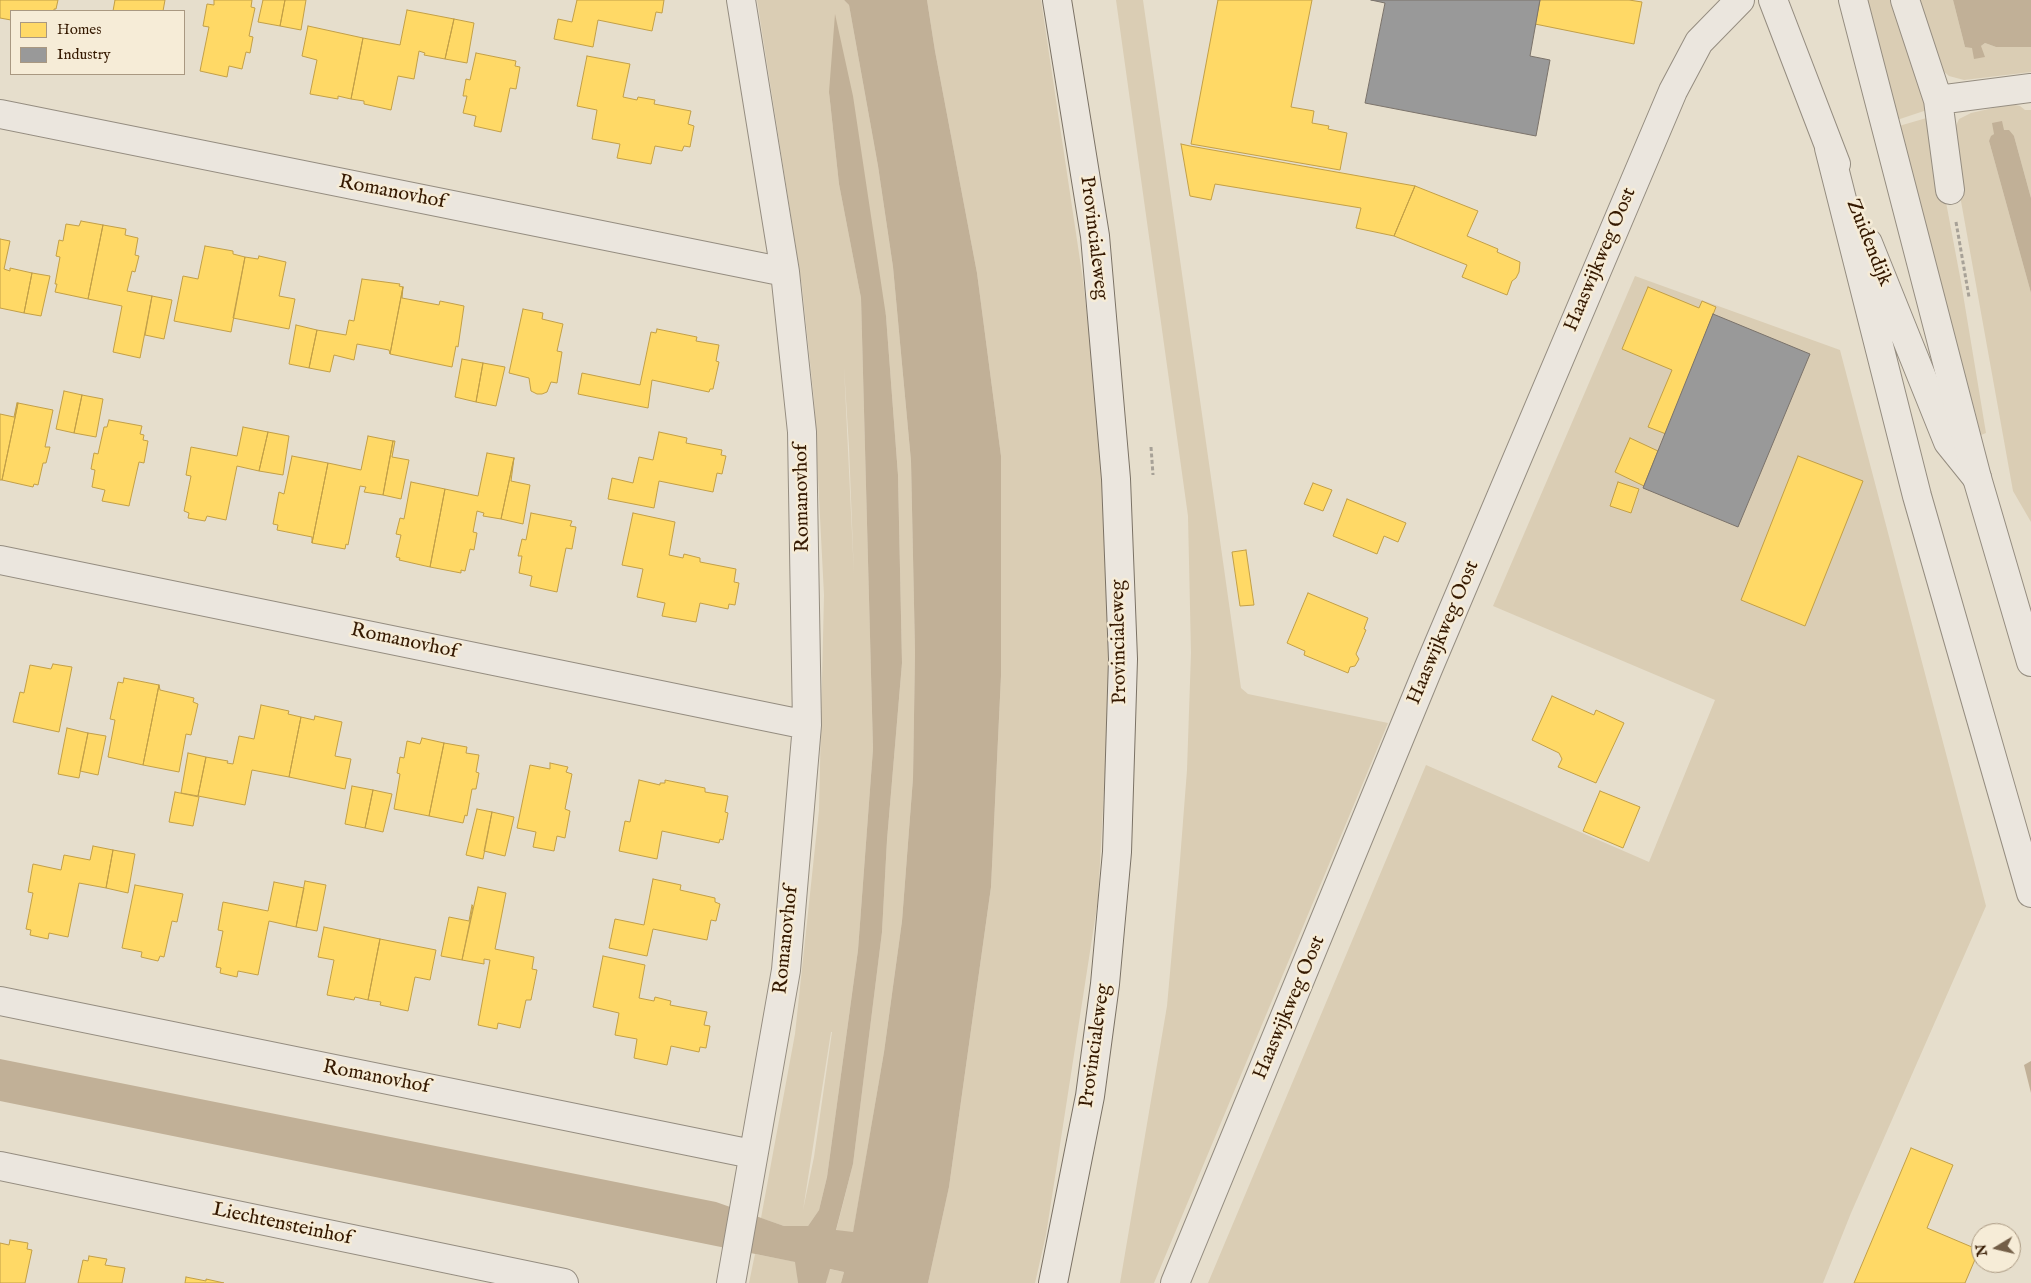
<!DOCTYPE html>
<html>
<head>
<meta charset="utf-8">
<style>
  body { margin:0 }
  #map { position:relative; width:2031px; height:1283px; overflow:hidden; background:#e6decc; font-family:"IM FELL English",serif }
  canvas { display:block }
  .legend { position:absolute; left:10px; top:10px; width:175px; height:65px; box-sizing:border-box; background:#f6ecd7; border:1px solid #a99881; margin:0; padding:6px 9px; list-style:none; font-size:15px; color:#351900 }
  .legend li { display:flex; align-items:center; gap:10px; height:25px }
  .legend b { width:25px; border:1px solid #a99881 }
  .north { position:absolute; left:1971px; top:1223px; width:50px; height:50px; box-sizing:border-box; background:#f6ecd7; border:1px solid #a99881; border-radius:50%; rotate:261deg; font-size:14px; font-weight:700; line-height:20px; text-align:center; color:#351900 }
  .north::after { content:''; display:block; margin:auto; width:18px; height:22px; background:#735e47; clip-path:polygon(50% 0,100% 100%,50% 72%,0 100%) }
</style>
</head>
<body>
<div id="map">
<canvas width="2031" height="1283"></canvas>
<ul class="legend">
<li><b style="height:14px;background:#ffd966"></b>Homes</li>
<li><b style="height:14px;background:#999"></b>Industry</li>
</ul>
<div class="north">N</div>
</div>
<script>
const g = document.querySelector('canvas').getContext('2d');
g.lineJoin = 'round';
function fillPath(path, color) {
  g.fillStyle = color;
  g.fill(path, 'evenodd');
}
function toPath(rows) {
  const path = new Path2D();
  for (const r of rows) {
    path.moveTo(r[0], r[1]);
    for (let i = 2; i < r.length; i += 2) path.lineTo(r[i], r[i + 1]);
  }
  return path;
}
function trace(path, color, width, dash) {
  g.strokeStyle = color;
  g.lineWidth = width;
  g.lineCap = dash ? 'butt' : 'round';
  g.setLineDash(dash || []);
  g.stroke(path);
}
function label(font, color, halo, rows, align = 'center') {
  g.font = font + ' "IM FELL English",serif';
  g.lineWidth = 5;
  g.setLineDash([]);
  g.textBaseline = 'middle';
  g.strokeStyle = halo;
  g.fillStyle = color;
  for (const [text, x, y, turn = 0] of rows) {
    g.save();
    g.translate(x, y);
    g.rotate((+turn || 0) * Math.PI / 180);
    g.textAlign = isNaN(turn) ? turn : align;
    if (halo) g.strokeText(text, 0, 0);
    g.fillText(text, 0, 0);
    g.restore();
  }
}
fillPath(toPath([
  [757,0,844,0,849,5,878,166,893,267,911,461,915,652,913,778,902,921,884,1052,853,1233,836,1231,853,1164,882,932,887,840,902,663,898,475,886,316,829,92,839,184,861,298,873,749,858,950,827,1177,819,1210,808,1226,784,1226,761,1218,795,1034,819,810,824,595,814,400,802,287],
  [844,367,849,447,854,575],
  [832,1032,814,1157,803,1210,831,1032],
  [927,0,1041,0,1083,280,1101,438,1111,659,1098,900,1046,1235,1035,1283,928,1283,949,1187,991,887,1001,676,1001,456,977,273,935,51],
  [1116,0,1143,0,1241,688,1248,694,1388,723,1154,1283,1120,1283,1167,1006,1179,873,1187,770,1191,653,1188,516],
  [1864,0,1897,0,1930,109,1897,120],
  [1916,0,1953,0,1965,47,1981,46,1985,43,1996,47,2031,47,2031,72,1964,80,1949,76,1942,70],
  [2011,104,2020,106,2025,110,2031,110,2031,198,2014,136,1994,134,1989,141,2031,293,2031,522,2013,491,1959,190,1955,128,1959,119,1971,113],
  [1930,117,1961,282,1986,433,1981,435,1899,126],
  [1635,276,1840,350,1986,906,1851,1213,1823,1283,1208,1283,1426,765,1649,862,1715,700,1493,606],
  [755,1254,796,1262,798,1283,749,1283],
  [829,1269,844,1272,841,1283,826,1283]
]), '#dacdb4');
fillPath(toPath([
  [844,0,927,0,935,51,977,273,1001,456,1001,676,991,887,949,1187,928,1283,841,1283,844,1272,830,1269,826,1283,798,1283,795,1262,0,1101,0,1059,716,1202,784,1226,808,1226,819,1210,827,1177,858,950,873,749,861,298,839,184,829,92,835,14,853,96,886,316,898,475,902,663,887,840,882,932,853,1164,836,1230,853,1232,884,1052,902,921,913,778,915,652,911,461,893,267,878,166,849,5],
  [1953,0,2031,0,2031,47,1996,47,1985,43,1981,46,1985,57,1974,59,1972,48,1965,47],
  [2002,121,2004,130,2009,130,2014,136,2031,198,2031,293,1989,141,1991,136,1994,134,1992,123],
  [2031,1061,2031,1093,2024,1065]
]), '#c1b097');
const homes = toPath([
  [0,0,58,0,56,9,54,9,54,11,11,11,11,20,0,18,0,0],
  [115,0,165,0,163,11,113,11,115,0],
  [214,0,252,0,251,7,255,8,249,36,253,37,250,53,246,52,242,69,229,66,227,77,200,71,209,27,203,26,207,4,214,5,214,0],
  [263,0,285,0,280,26,258,22,263,0],
  [285,0,306,0,301,30,280,26,285,0],
  [577,0,664,0,662,13,656,12,652,31,598,20,593,47,554,39,558,19,572,22,577,0],
  [1218,0,1312,0,1291,107,1314,111,1312,123,1329,126,1328,129,1347,133,1340,170,1191,144,1218,0],
  [1540,0,1629,0,1642,2,1634,44,1535,24,1540,0],
  [407,10,454,19,445,59,424,55,425,53,419,51,414,79,398,76,391,110,364,104,364,101,351,99,363,38,400,45,407,10],
  [454,19,474,23,467,63,445,59,454,19],
  [308,26,363,38,351,99,338,96,338,99,310,94,317,60,302,56,308,26],
  [476,53,516,61,515,66,520,67,516,89,510,88,501,132,474,126,476,116,463,113,467,96,463,96,466,79,470,80,476,53],
  [587,56,630,64,623,97,637,100,638,97,655,100,654,104,691,111,688,124,694,126,690,147,684,146,682,151,655,146,651,164,617,158,620,144,592,139,597,110,577,106,587,56],
  [1181,144,1190,146,1415,186,1394,236,1356,228,1361,208,1215,184,1211,200,1190,196,1181,144],
  [1415,186,1478,211,1467,236,1498,249,1497,252,1520,262,1519,272,1516,278,1512,281,1507,295,1462,277,1467,265,1394,236,1415,186],
  [81,221,103,225,88,299,55,292,57,284,55,284,60,257,56,256,59,240,63,241,66,224,79,226,81,221],
  [103,225,126,229,125,235,138,238,135,255,139,256,135,272,132,271,127,291,152,296,140,358,113,352,122,306,88,299,103,225],
  [0,239,10,241,4,269,10,271,10,268,32,273,24,313,0,308,0,239],
  [205,246,233,251,233,254,245,257,231,332,174,321,183,276,198,279,205,246],
  [259,256,286,262,279,296,295,299,289,329,233,318,245,257,258,259,259,256],
  [32,273,50,276,41,316,24,313,32,273],
  [362,279,400,284,399,286,403,287,390,354,389,350,357,344,354,360,334,355,330,372,309,368,317,330,346,335,349,320,354,321,362,279],
  [403,287,402,298,439,305,440,301,464,306,458,347,456,346,452,367,390,354,403,287],
  [1648,287,1699,308,1702,301,1716,307,1666,434,1648,427,1672,370,1622,349,1648,287],
  [152,296,172,300,164,339,145,335,152,296],
  [523,309,543,313,542,319,563,324,557,351,562,352,557,383,551,382,547,392,542,394,537,394,531,391,529,378,509,373,523,309],
  [296,325,317,330,309,368,289,364,296,325],
  [657,329,697,337,696,341,719,345,716,361,719,362,713,389,710,389,709,392,652,380,648,408,578,394,582,373,640,385,651,332,656,333,657,329],
  [462,359,483,363,476,402,455,397,462,359],
  [483,363,505,367,496,406,476,402,483,363],
  [64,391,82,395,74,433,56,429,64,391],
  [82,395,103,399,96,437,74,433,82,395],
  [17,403,18,403,2,480,0,480,0,414,14,417,17,403],
  [18,403,53,410,45,447,50,447,46,463,43,463,38,485,34,484,33,487,2,480,18,403],
  [109,420,142,426,140,434,144,435,143,440,148,441,144,463,139,462,129,506,102,501,105,490,92,487,95,470,91,469,94,453,98,454,104,427,107,427,109,420],
  [243,427,268,432,259,471,237,466,226,520,207,516,205,521,188,518,189,513,184,511,191,476,186,475,191,447,237,456,243,427],
  [268,432,289,436,283,475,259,471,268,432],
  [659,432,687,438,686,443,722,450,721,455,726,456,722,474,717,473,713,492,659,481,654,508,608,499,612,478,633,483,639,457,653,460,659,432],
  [368,436,393,441,383,495,364,492,366,487,360,486,348,545,346,544,345,549,312,543,328,463,361,470,368,436],
  [1630,438,1658,451,1644,486,1615,472,1630,438],
  [393,441,395,441,392,457,409,460,401,499,383,495,393,441],
  [487,453,514,458,501,519,483,516,484,513,477,511,473,532,477,533,474,550,470,549,465,571,461,570,461,573,430,567,445,489,478,496,487,453],
  [292,456,328,463,312,543,312,537,277,530,278,525,273,524,279,492,284,494,292,456],
  [1798,456,1863,481,1805,626,1741,600,1798,456],
  [514,458,511,481,530,485,523,524,501,519,514,458],
  [411,482,445,489,430,567,399,560,400,558,396,557,401,535,396,534,400,518,404,519,411,482],
  [1618,482,1639,489,1631,513,1610,506,1618,482],
  [1313,483,1332,490,1323,511,1304,504,1313,483],
  [1347,499,1406,523,1398,542,1384,536,1377,554,1333,536,1347,499],
  [531,513,572,521,570,526,576,527,572,549,566,548,557,592,530,586,532,576,519,573,522,556,518,556,522,539,526,540,531,513],
  [633,513,675,522,669,555,683,558,684,554,700,558,700,562,736,569,734,582,739,583,735,605,729,604,728,609,700,603,696,622,662,616,665,603,637,597,643,569,622,565,633,513],
  [1246,550,1254,605,1240,606,1232,552,1246,550],
  [1308,593,1368,618,1364,629,1366,630,1356,654,1359,659,1355,666,1350,667,1348,673,1304,655,1305,651,1287,643,1308,593],
  [53,664,72,667,59,732,13,722,20,692,24,693,30,665,51,669,53,664],
  [124,678,159,685,143,765,108,757,115,720,110,719,118,682,123,683,124,678],
  [159,685,160,690,194,698,193,702,198,704,191,735,186,734,179,772,143,765,159,685],
  [1552,696,1594,715,1596,710,1624,723,1596,783,1558,767,1562,759,1559,753,1532,740,1552,696],
  [261,705,289,711,288,714,301,717,289,777,252,770,245,805,198,796,206,757,228,761,227,763,233,764,239,736,254,739,261,705],
  [315,716,342,722,335,756,351,759,345,789,289,777,301,717,314,720,315,716],
  [67,728,88,733,79,778,58,774,67,728],
  [88,733,106,736,98,775,80,771,88,733],
  [422,738,444,743,429,816,394,809,400,774,397,773,400,757,404,758,407,741,420,744,422,738],
  [444,743,467,747,466,753,479,755,476,772,479,773,476,789,472,789,467,816,465,815,463,823,429,816,444,743],
  [188,753,206,757,198,796,181,793,188,753],
  [550,763,568,767,566,772,572,774,565,809,570,811,565,838,557,836,554,851,533,847,536,832,517,828,530,765,550,769,550,763],
  [639,780,660,785,660,783,665,783,665,780,705,788,705,792,728,796,725,812,728,813,723,840,720,839,719,843,662,831,657,859,619,851,625,821,630,822,639,780],
  [352,786,373,790,365,828,345,824,352,786],
  [373,790,392,794,383,832,365,828,373,790],
  [1600,791,1640,807,1623,848,1583,831,1600,791],
  [175,792,199,797,193,826,169,822,175,792],
  [477,809,492,812,483,859,466,855,477,809],
  [492,812,514,817,505,856,484,851,492,812],
  [93,846,113,850,106,888,79,883,68,937,49,933,48,939,30,935,31,930,26,929,33,893,28,892,33,864,61,870,64,855,90,860,93,846],
  [113,850,135,854,128,893,106,888,113,850],
  [653,879,681,885,680,890,715,898,715,902,720,904,716,921,711,920,707,940,653,929,647,956,609,948,615,919,644,925,653,879],
  [305,881,326,885,317,931,296,927,305,881],
  [274,882,304,888,296,927,269,921,258,975,238,971,237,977,220,973,221,968,216,967,223,931,218,930,223,902,268,911,274,882],
  [135,885,183,894,177,922,172,921,164,957,160,956,158,961,141,957,142,952,122,948,135,885],
  [478,887,506,893,495,949,534,957,532,969,537,970,531,1000,526,1000,520,1028,498,1023,497,1029,478,1025,490,960,484,959,484,964,462,960,478,887],
  [472,905,473,906,462,960,441,956,449,917,469,921,472,905],
  [324,927,380,939,368,1000,355,997,354,1000,327,995,334,960,318,957,324,927],
  [380,939,436,950,430,980,415,977,408,1011,380,1005,381,1002,368,1000,380,939],
  [603,956,645,965,639,998,654,1001,655,997,671,1001,670,1005,707,1012,704,1025,710,1026,706,1048,700,1047,699,1052,671,1046,667,1065,634,1058,637,1039,615,1035,619,1013,593,1007,603,956],
  [1911,1148,1953,1165,1927,1228,1979,1250,1965,1283,1854,1283,1911,1148],
  [10,1240,28,1243,27,1249,32,1250,25,1283,0,1283,0,1243,9,1245,10,1240],
  [89,1256,107,1259,105,1265,125,1268,122,1283,78,1283,83,1260,88,1261,89,1256],
  [186,1277,206,1281,206,1279,224,1283,185,1283,186,1277]
]);
fillPath(homes, '#ffd966');
trace(homes, '#c29f47', 1);
const industry = toPath([
  [1371,0,1540,0,1530,56,1550,60,1536,136,1365,103,1385,3,1371,0],
  [1713,314,1810,354,1738,527,1643,488,1713,314]
]);
fillPath(industry, '#999');
trace(industry, '#7b736b', 1);
const minor = toPath([
  [1773,0,1836,164],
  [1905,0,1938,100,1950,190],
  [1938,100,2031,88],
  [0,114,785,272],
  [1829,148,1917,496,2031,893],
  [1868,243,1948,442,1977,478],
  [0,560,807,725],
  [0,1001,752,1154],
  [0,1166,564,1283],
  [731,1283,786,970,807,725,802,432,785,272,741,0],
  [1175,1283,1428,669,1673,91,1699,42,1740,0]
]);
const tertiary = toPath([
  [1853,0,1977,478,2031,662]
]);
const secondary = toPath([
  [1053,1283,1090,1096,1105,984,1117,852,1123,659,1116,479,1095,236,1057,0]
]);
trace(minor, '#958d80', 30);
trace(tertiary, '#958d80', 30);
trace(secondary, '#7b7265', 30);
trace(toPath([
  [1956,222,1969,297],
  [1151,447,1153,475]
]), '#a7a197', 3, [4, 2.5]);
trace(minor, '#ebe6de', 28);
trace(tertiary, '#ebe6de', 28);
trace(secondary, '#ebe6de', 28);
label('20px', '#351900', '#f6ecd7', [
  ["Romanovhof",392,193,11],
  ["Provincialeweg",1093,238,83],
  ["Zuidendijk",1868,243,68],
  ["Haaswijkweg Oost",1601,260,-67],
  ["Romanovhof",803,498,-91],
  ["Haaswijkweg Oost",1444,633,-67],
  ["Romanovhof",404,642,12],
  ["Provincialeweg",1120,642,-91],
  ["Romanovhof",787,940,-84],
  ["Haaswijkweg Oost",1290,1008,-67],
  ["Provincialeweg",1096,1046,-82],
  ["Romanovhof",376,1078,11],
  ["Liechtensteinhof",282,1225,12]
]);
</script>
</body>
</html>
